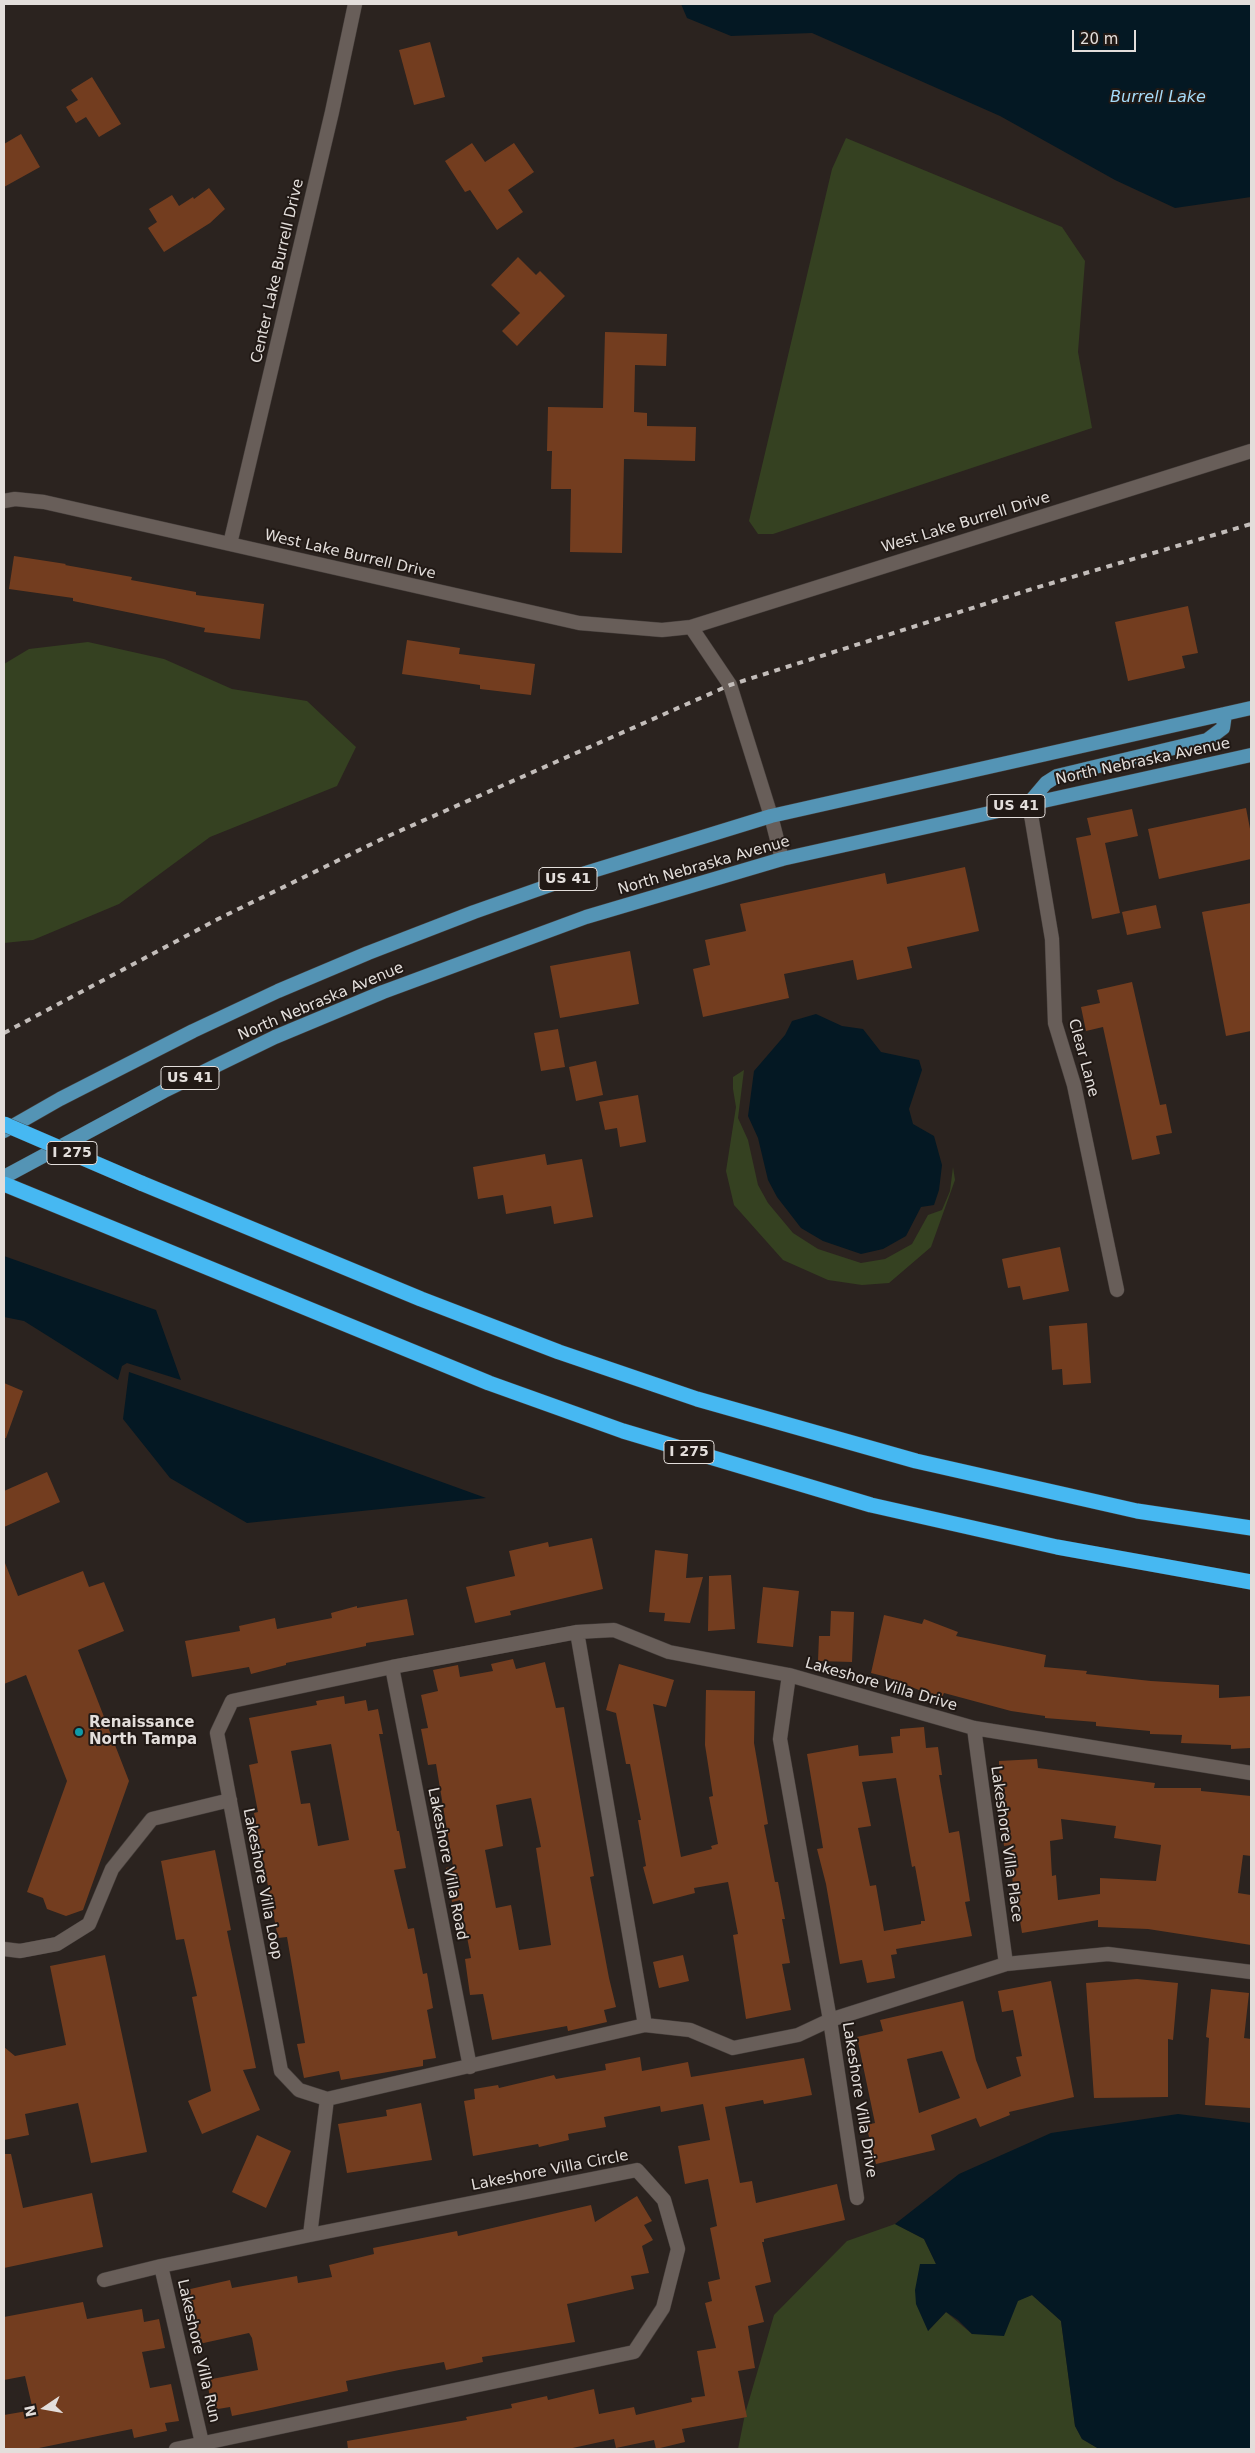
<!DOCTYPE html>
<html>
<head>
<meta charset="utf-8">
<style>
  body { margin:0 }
  #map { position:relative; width:1255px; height:2453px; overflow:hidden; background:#2b231f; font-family:"DejaVu Sans",sans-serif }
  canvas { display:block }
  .frame { position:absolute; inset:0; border:5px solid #e3dedb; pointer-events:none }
  .north { position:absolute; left:20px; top:2383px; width:50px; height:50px; -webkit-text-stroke:4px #211915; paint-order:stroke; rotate:258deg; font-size:14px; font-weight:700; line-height:20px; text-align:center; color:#e3dedb }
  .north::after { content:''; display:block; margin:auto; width:18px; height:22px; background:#e3dedb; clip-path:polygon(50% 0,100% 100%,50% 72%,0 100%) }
  .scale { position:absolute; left:1072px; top:30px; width:64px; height:22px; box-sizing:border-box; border:2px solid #e3dedb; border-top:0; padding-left:6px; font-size:15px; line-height:18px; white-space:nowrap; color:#e3dedb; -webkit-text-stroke:4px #211915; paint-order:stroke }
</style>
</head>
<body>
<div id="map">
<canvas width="1255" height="2453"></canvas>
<div class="frame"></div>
<div class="north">N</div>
<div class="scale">20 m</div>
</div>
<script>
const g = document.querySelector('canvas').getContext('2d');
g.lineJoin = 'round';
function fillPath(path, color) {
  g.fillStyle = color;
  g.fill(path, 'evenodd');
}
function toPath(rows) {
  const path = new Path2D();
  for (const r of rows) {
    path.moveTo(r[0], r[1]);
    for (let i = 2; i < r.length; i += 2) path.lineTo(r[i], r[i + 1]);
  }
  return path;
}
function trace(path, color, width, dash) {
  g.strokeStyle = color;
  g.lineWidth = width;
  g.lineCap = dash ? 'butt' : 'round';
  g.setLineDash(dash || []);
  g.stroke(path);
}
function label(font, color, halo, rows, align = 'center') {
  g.font = font + ' "DejaVu Sans",sans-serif';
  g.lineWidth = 4;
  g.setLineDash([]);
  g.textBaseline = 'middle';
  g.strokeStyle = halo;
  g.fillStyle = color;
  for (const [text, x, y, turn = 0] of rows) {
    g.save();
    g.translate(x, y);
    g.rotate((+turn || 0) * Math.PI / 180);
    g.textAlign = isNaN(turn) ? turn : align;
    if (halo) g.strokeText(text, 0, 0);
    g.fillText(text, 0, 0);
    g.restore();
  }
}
fillPath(toPath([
  [846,138,1062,227,1085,261,1078,352,1092,428,773,534,758,534,749,521,832,169],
  [88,642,164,659,232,689,307,701,356,747,337,786,210,837,119,904,33,940,4,943,4,664,29,649],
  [744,1070,738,1118,748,1140,758,1185,768,1203,793,1233,818,1249,861,1263,885,1259,912,1244,928,1215,942,1210,950,1191,953,1167,955,1180,931,1247,889,1283,862,1285,828,1280,783,1260,734,1205,726,1171,736,1107,733,1089,733,1077],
  [895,2224,924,2239,936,2264,928,2331,946,2312,972,2334,1018,2300,1032,2295,1061,2321,1075,2426,1082,2439,1099,2449,738,2449,745,2414,774,2315,847,2241]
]), '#354121');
fillPath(toPath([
  [681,4,1251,4,1251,197,1175,208,1115,180,1000,116,812,33,731,36,687,18],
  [816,1014,842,1026,863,1029,881,1052,919,1060,922,1070,909,1109,913,1124,934,1136,942,1165,939,1190,934,1205,921,1207,906,1236,883,1249,861,1254,823,1241,801,1228,777,1197,768,1180,758,1138,748,1116,754,1071,785,1035,792,1021],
  [4,1256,156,1310,181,1380,127,1363,122,1366,118,1380,24,1321,4,1317],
  [129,1372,370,1456,486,1498,247,1523,170,1478,123,1419],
  [1178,2114,1251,2123,1251,2449,1099,2449,1082,2439,1075,2426,1061,2321,1032,2295,1018,2301,1004,2336,972,2334,958,2320,946,2312,928,2331,916,2304,915,2290,920,2264,936,2264,924,2239,895,2224,959,2174,1051,2133]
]), '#041823');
fillPath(toPath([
  [430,42,445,97,414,105,399,50],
  [92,77,121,124,99,137,86,117,76,123,66,107,78,100,71,90],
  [21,134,40,167,4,187,4,144],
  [472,143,485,162,514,143,534,172,508,190,523,212,497,230,470,190,465,192,445,161],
  [209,188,225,209,210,223,164,252,148,228,157,222,149,209,172,195,179,206,193,197,194,199],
  [518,257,536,275,540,271,565,296,517,346,502,331,520,313,491,285],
  [605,332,667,334,666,366,635,365,634,412,647,413,647,426,696,427,695,461,624,459,622,553,570,552,571,489,551,489,552,451,547,451,548,407,603,408],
  [14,556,66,564,65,565,132,577,131,580,196,592,196,595,264,604,260,639,204,632,205,628,73,601,73,598,9,589],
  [1188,606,1198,653,1182,656,1185,668,1128,681,1115,622],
  [407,640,460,648,459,654,535,664,531,695,480,689,480,685,402,674],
  [1246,808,1251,834,1251,859,1159,879,1148,829],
  [1132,809,1138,836,1105,843,1120,913,1092,919,1076,838,1091,835,1087,818],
  [965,867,979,931,907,947,912,968,857,980,853,960,784,974,789,998,703,1017,693,969,710,965,705,940,746,931,740,904,885,873,887,884],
  [1251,903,1251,1031,1226,1036,1202,912],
  [1156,905,1161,928,1127,935,1122,912],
  [630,951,639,1004,560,1018,550,966],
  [1132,982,1160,1105,1166,1104,1172,1133,1156,1136,1160,1154,1132,1160,1103,1027,1086,1031,1081,1007,1100,1003,1097,990],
  [558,1029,565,1067,541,1071,534,1033],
  [596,1061,603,1095,576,1101,569,1067],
  [638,1095,646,1142,620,1147,617,1128,605,1130,599,1102],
  [545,1154,547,1165,582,1159,593,1217,554,1224,551,1206,506,1214,503,1195,478,1199,473,1167],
  [1060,1247,1069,1291,1023,1300,1020,1286,1008,1288,1002,1259],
  [1087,1323,1091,1383,1063,1385,1062,1369,1052,1370,1049,1326],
  [4,1383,23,1391,6,1438,4,1438],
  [47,1472,60,1502,4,1527,4,1491],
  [592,1538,603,1589,510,1611,511,1615,475,1623,466,1587,515,1576,509,1551,548,1542,549,1547],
  [655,1550,688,1554,686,1578,703,1577,690,1623,664,1621,665,1613,649,1612],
  [5,1563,18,1596,83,1571,89,1587,104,1582,124,1631,78,1650,129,1781,83,1910,66,1916,47,1909,43,1898,27,1892,67,1781,26,1675,4,1684],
  [731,1575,735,1629,708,1631,709,1576],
  [763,1587,799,1591,793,1647,757,1643],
  [407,1599,414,1635,366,1643,366,1646,286,1663,286,1665,251,1674,249,1667,192,1677,185,1641,240,1631,239,1626,275,1618,277,1629,332,1618,331,1613,357,1606,357,1608],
  [831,1611,854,1612,852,1662,818,1661,819,1636,830,1636],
  [884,1615,922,1624,924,1619,958,1632,956,1636,1046,1655,1044,1667,1087,1671,1086,1674,1151,1681,1219,1685,1219,1698,1251,1696,1251,1748,1231,1749,1231,1745,1181,1743,1182,1735,1150,1734,1150,1731,1096,1726,1096,1722,1045,1718,1045,1716,1011,1711,944,1693,941,1699,887,1677,871,1673],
  [513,1659,516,1669,545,1662,556,1708,564,1707,594,1876,590,1877,609,1978,616,2007,604,2010,607,2022,568,2031,567,2026,492,2040,483,1994,470,1995,465,1959,471,1958,460,1900,452,1902,446,1868,453,1866,436,1764,428,1765,421,1729,428,1728,421,1695,438,1691,433,1670,458,1665,460,1677,493,1671,491,1664],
  [531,1798,541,1847,536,1848,551,1945,519,1950,511,1905,496,1908,485,1850,503,1846,496,1805],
  [619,1664,674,1680,666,1707,653,1704,681,1857,712,1849,711,1846,718,1844,709,1797,713,1796,705,1745,706,1690,755,1691,754,1743,768,1824,764,1825,775,1882,778,1882,785,1919,782,1919,790,1963,782,1964,791,2010,746,2019,733,1935,738,1934,728,1882,694,1888,695,1893,653,1904,643,1867,646,1866,638,1820,641,1820,630,1764,626,1764,616,1713,606,1710],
  [344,1696,345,1704,366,1700,368,1711,378,1709,383,1734,379,1734,389,1788,397,1831,399,1831,406,1868,394,1870,408,1929,414,1928,423,1974,427,1973,433,2008,427,2010,436,2058,423,2060,423,2066,341,2080,339,2071,304,2078,297,2044,305,2043,287,1937,278,1938,254,1813,258,1812,249,1765,258,1763,249,1718,317,1705,316,1701],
  [331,1744,349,1840,318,1846,310,1803,301,1804,291,1751],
  [924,1727,926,1748,938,1747,942,1775,939,1775,949,1833,959,1831,970,1901,965,1902,972,1936,896,1949,897,1954,891,1955,895,1978,867,1983,862,1960,840,1964,826,1884,817,1849,823,1848,807,1754,858,1745,859,1756,893,1753,891,1737,900,1736,900,1729],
  [896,1778,912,1867,915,1866,925,1921,921,1921,921,1924,884,1931,876,1885,870,1886,858,1828,871,1826,862,1782],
  [1037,1759,1038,1768,1155,1783,1154,1788,1201,1788,1201,1791,1251,1796,1251,1856,1243,1855,1238,1893,1251,1895,1251,1945,1148,1929,1098,1927,1098,1920,1022,1933,1015,1891,1013,1891,1011,1845,1004,1846,1000,1810,999,1761],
  [1061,1819,1116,1826,1114,1838,1161,1845,1156,1881,1100,1878,1100,1894,1058,1900,1056,1875,1052,1876,1050,1841,1063,1839],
  [215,1850,231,1930,227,1931,256,2068,243,2070,260,2110,202,2134,188,2101,211,2091,192,1997,197,1996,184,1939,176,1940,161,1861],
  [105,1955,147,2152,91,2163,78,2103,25,2114,29,2135,4,2140,4,2047,15,2056,66,2045,50,1966],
  [683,1955,689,1981,659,1988,653,1962],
  [1137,1979,1178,1983,1173,2040,1168,2039,1168,2097,1094,2098,1086,1983],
  [1051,1981,1074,2097,1009,2112,1010,2115,980,2127,976,2118,931,2135,935,2150,876,2164,866,2125,875,2123,857,2037,883,2031,880,2020,963,2001,976,2060,987,2089,1021,2076,1016,2057,1022,2056,1013,2010,1002,2012,998,1991],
  [942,2051,960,2098,919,2113,907,2059],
  [1211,1989,1249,1993,1244,2038,1251,2039,1251,2108,1205,2105,1209,2038,1206,2037],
  [640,2057,642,2071,688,2062,691,2077,804,2058,812,2095,764,2104,763,2100,725,2107,740,2183,752,2181,756,2203,837,2184,845,2220,764,2239,764,2242,762,2242,771,2282,755,2286,764,2322,748,2326,755,2368,738,2371,747,2417,682,2429,685,2442,656,2449,654,2440,616,2448,614,2439,568,2449,348,2449,347,2441,467,2420,466,2417,512,2408,511,2404,547,2396,548,2400,594,2389,599,2414,634,2407,636,2415,692,2402,691,2398,705,2396,697,2351,716,2348,705,2303,712,2301,708,2282,720,2279,710,2228,717,2226,708,2179,685,2184,678,2146,710,2140,703,2104,661,2112,660,2106,604,2117,606,2127,568,2134,569,2140,539,2147,538,2144,473,2156,464,2101,475,2099,474,2089,498,2085,499,2088,554,2075,556,2079,606,2070,605,2064],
  [421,2103,432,2160,347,2173,338,2124,387,2116,386,2110],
  [257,2135,291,2151,266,2208,232,2192],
  [4,2154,11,2154,23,2208,92,2193,103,2247,4,2268],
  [637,2196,652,2221,644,2225,653,2240,642,2246,649,2273,631,2276,634,2289,567,2304,575,2342,482,2357,483,2362,446,2370,444,2362,399,2370,346,2381,348,2391,257,2411,232,2416,230,2407,212,2410,207,2380,258,2370,252,2338,249,2333,199,2344,186,2290,230,2280,232,2288,297,2276,298,2283,332,2277,329,2265,374,2254,373,2248,457,2231,458,2236,591,2205,595,2222],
  [83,2302,87,2319,142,2309,144,2322,159,2319,165,2348,142,2352,150,2388,171,2384,179,2421,165,2423,167,2431,134,2438,132,2429,34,2449,4,2449,4,2415,33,2410,25,2376,4,2380,4,2317]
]), '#733d1f');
const minor = toPath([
  [4,501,15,499,44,502,579,623,662,630,691,627,730,685,771,816,782,859],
  [230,544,332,112,355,4],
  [691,627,1251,451],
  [1029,803,1052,939,1055,1023,1074,1085,1117,1290],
  [577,1632,645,2025],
  [392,1667,470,2067],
  [789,1675,780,1739,830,2020,857,2198],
  [974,1728,1006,1964],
  [1251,1773,974,1728,789,1675,669,1652,614,1630,577,1632,392,1667,232,1701,217,1733,281,2071,299,2090,327,2099,645,2025,690,2030,733,2048,798,2035,830,2020,1006,1964,1108,1954,1251,1972],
  [4,1949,20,1951,57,1944,89,1924,112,1869,152,1819,230,1800],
  [310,2235,327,2099],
  [161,2266,202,2443],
  [104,2280,161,2266,310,2235,637,2170,664,2200,678,2249,663,2308,634,2352,176,2449]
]);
const primary = toPath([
  [1029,803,1046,783,1057,776,1207,740,1223,728,1225,714],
  [4,1131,60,1099,193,1031,278,991,368,953,474,912,576,876,771,816,1251,708],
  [4,1177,164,1091,275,1037,383,992,586,917,782,859,1251,755]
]);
const motorway = toPath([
  [141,1183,421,1299,559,1352,697,1399,916,1461,1137,1511,1251,1528],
  [4,1184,489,1383,623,1431,871,1505,1057,1547,1251,1582]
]);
trace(minor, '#453e3b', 15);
trace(primary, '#453e3b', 15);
trace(motorway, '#453e3b', 16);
trace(minor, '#685e59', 14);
trace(primary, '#5494b5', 14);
trace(motorway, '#46b8f2', 15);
trace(toPath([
  [4,1033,218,919,386,837,730,685,1032,589,1251,524]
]), '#c3bdba', 4, [6, 6]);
const motorwayBridge = toPath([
  [4,1124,141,1183]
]);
trace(motorwayBridge, '#453e3b', 16, []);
trace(motorwayBridge, '#46b8f2', 15);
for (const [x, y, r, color] of [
  [79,1732,5,"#0f9aa8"]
]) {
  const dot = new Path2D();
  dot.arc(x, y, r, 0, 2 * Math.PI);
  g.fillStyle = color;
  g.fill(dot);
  trace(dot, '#211915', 2);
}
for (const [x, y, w] of [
  [1016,806,58],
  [568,879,58],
  [190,1078,58],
  [72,1153,50],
  [689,1452,50]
]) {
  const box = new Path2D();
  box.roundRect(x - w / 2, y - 11.5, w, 23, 4);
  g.fillStyle = '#211915';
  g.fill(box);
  trace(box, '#e3dedb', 1);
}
label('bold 14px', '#e3dedb', null, [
  ["US 41",1016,806],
  ["US 41",568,879],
  ["US 41",190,1078],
  ["I 275",72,1153],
  ["I 275",689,1452]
]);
label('15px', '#e3dedb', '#211915', [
  ["Center Lake Burrell Drive",278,271,-77],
  ["West Lake Burrell Drive",966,523,-17],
  ["West Lake Burrell Drive",350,555,13],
  ["North Nebraska Avenue",1143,762,-12],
  ["North Nebraska Avenue",704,866,-16],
  ["North Nebraska Avenue",321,1002,-23],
  ["Clear Lane",1083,1058,75],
  ["Lakeshore Villa Drive",881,1685,16],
  ["Lakeshore Villa Place",1006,1844,82],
  ["Lakeshore Villa Road",447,1864,79],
  ["Lakeshore Villa Loop",262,1884,79],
  ["Lakeshore Villa Drive",859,2100,81],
  ["Lakeshore Villa Circle",550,2171,-11],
  ["Lakeshore Villa Run",198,2351,77]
]);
label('bold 15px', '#e3dedb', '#211915', [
  ["Renaissance",89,1723],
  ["North Tampa",89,1740]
], 'left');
label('italic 16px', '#a5dbf9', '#211915', [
  ["Burrell Lake",1158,98]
]);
</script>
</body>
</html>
